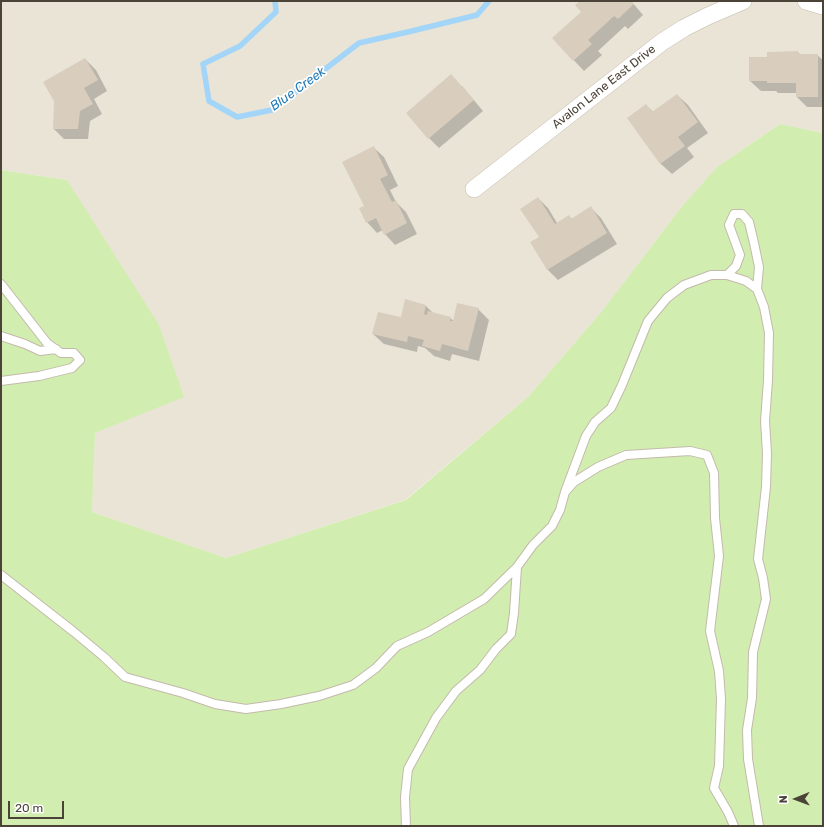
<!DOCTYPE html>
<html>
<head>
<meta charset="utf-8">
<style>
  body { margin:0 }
  #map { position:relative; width:824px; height:827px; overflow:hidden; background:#f6f2ea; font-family:Rubik,sans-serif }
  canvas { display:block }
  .frame { position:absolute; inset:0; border:2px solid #4b4337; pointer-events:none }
  .north { position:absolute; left:776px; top:779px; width:40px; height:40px; -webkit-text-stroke:3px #fff; paint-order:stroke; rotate:269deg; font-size:11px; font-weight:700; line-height:16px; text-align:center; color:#4b4337 }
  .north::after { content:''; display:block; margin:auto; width:14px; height:18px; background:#4b4337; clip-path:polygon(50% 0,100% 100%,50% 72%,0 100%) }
  .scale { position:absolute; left:8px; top:801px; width:56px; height:18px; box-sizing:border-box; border:2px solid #4b4337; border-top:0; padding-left:5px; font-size:12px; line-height:14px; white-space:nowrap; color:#4b4337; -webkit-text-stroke:3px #fff; paint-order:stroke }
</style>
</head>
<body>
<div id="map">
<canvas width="824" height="827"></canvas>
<div class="frame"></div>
<div class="north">N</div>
<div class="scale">20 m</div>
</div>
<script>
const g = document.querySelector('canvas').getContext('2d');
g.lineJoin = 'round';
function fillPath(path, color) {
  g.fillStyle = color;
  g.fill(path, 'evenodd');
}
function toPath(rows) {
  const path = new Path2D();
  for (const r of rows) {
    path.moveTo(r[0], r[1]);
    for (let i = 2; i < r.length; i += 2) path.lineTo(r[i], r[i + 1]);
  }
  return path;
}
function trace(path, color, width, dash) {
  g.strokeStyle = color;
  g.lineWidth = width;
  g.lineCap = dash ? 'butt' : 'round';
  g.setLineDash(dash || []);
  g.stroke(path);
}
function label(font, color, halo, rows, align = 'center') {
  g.font = font + ' Rubik,sans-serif';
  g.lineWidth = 3.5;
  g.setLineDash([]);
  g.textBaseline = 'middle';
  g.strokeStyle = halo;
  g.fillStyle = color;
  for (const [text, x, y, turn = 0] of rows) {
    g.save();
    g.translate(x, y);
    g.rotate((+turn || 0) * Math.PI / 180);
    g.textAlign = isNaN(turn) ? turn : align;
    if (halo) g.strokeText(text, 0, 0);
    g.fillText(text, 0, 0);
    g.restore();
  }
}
fillPath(toPath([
  [1,1,823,1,823,133,780,124,717,167,683,205,602,311,528,397,405,500,226,558,92,512,95,433,184,396,67,180,1,170]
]), '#eae4d7');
fillPath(toPath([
  [780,124,823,133,823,826,1,826,1,170,67,180,159,325,184,397,95,433,92,512,226,558,406,500,528,397,602,311,683,205,717,167]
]), '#d2edb0');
fillPath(toPath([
  [582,1,631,1,643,15,628,29,625,26,598,51,602,55,584,71,554,39,583,12],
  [798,52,800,55,817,55,823,60,823,107,807,107,797,97,797,93,778,93,776,91,761,91,750,81,768,58],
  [85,59,96,70,107,91,94,99,102,114,90,121,88,139,64,139,54,129],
  [462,86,483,111,439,148,429,138],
  [677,95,688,105,708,133,687,148,694,157,672,174,661,164,628,118,646,105,653,112],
  [373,147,384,157,398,186,390,190,396,202,406,212,417,234,395,245,385,234,383,230,377,233,367,222,365,207],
  [538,198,548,208,557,223,569,216,572,219,591,208,601,218,617,244,558,280,548,270,532,243,540,238],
  [406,301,426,306,434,314,450,318,454,321,478,309,489,320,479,361,452,354,450,361,434,356,425,348,418,346,417,352,384,344,373,334,402,319]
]), '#0003');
trace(toPath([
  [275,1,276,12,240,46,203,64,209,101,237,117,272,110,359,43,412,31,477,15,489,1]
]), '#a2d5f7', 5.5);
fillPath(toPath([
  [580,1,631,1,634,4,618,19,614,16,588,40,592,44,573,61,552,38,581,12,575,5],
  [798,51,798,54,818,54,818,97,796,97,796,83,767,83,767,81,749,81,749,57,767,57,767,52],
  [85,58,98,80,84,88,93,104,80,111,78,129,53,129,54,101,43,82],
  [451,74,474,100,428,139,406,113],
  [677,94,698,122,678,137,685,146,660,164,627,118,646,104,652,112],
  [374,146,388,175,380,179,392,202,396,200,407,223,384,235,376,218,366,223,359,208,364,206,342,162],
  [538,197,555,224,569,215,571,219,591,206,607,233,547,270,530,242,539,237,520,209],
  [405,299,426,305,424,314,427,315,428,311,451,317,450,321,453,321,457,303,479,308,468,351,442,344,440,351,422,346,424,340,408,336,407,342,372,334,378,312,401,317]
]), '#d9cebe');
const service = toPath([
  [727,275,736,266,740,255,729,225,734,214,742,214,749,222,754,243,759,267,757,289],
  [1,284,47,343,61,353,74,353,80,360,72,368,39,376,1,381],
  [1,336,25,344,40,351,56,349],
  [1,575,74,632,104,657,125,677,183,693,215,704,246,709,281,704,319,696,353,685,376,668,397,646,428,632,484,599,517,567],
  [406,826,405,797,408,769,436,718,456,691,480,670,496,649,511,634,514,613,517,567,533,545,552,526,560,510,565,492],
  [734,826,728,812,714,788,719,766,721,699,719,671,710,631,719,556,715,518,714,473,707,455,690,451,626,455,598,467,574,482,565,492,586,436,595,422,611,408,622,385,648,321,667,298,684,285,711,275,727,275,746,281,757,289,764,307,769,333,768,380,765,421,767,453,766,487,758,559,763,578,766,599,753,652,752,698,747,730,748,759,759,826]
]);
const minor = toPath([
  [806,1,823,6],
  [474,189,662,42,684,28,708,16,743,1]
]);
trace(service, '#c3baab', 10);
trace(minor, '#c3baab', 18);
trace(service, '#fff', 8);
trace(minor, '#fff', 17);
label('12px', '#4b4337', '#fff', [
  ["Avalon Lane East Drive",604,87,-38]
]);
label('italic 13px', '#257cb8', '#fff', [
  ["Blue Creek",298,89,-36]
]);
</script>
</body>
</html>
